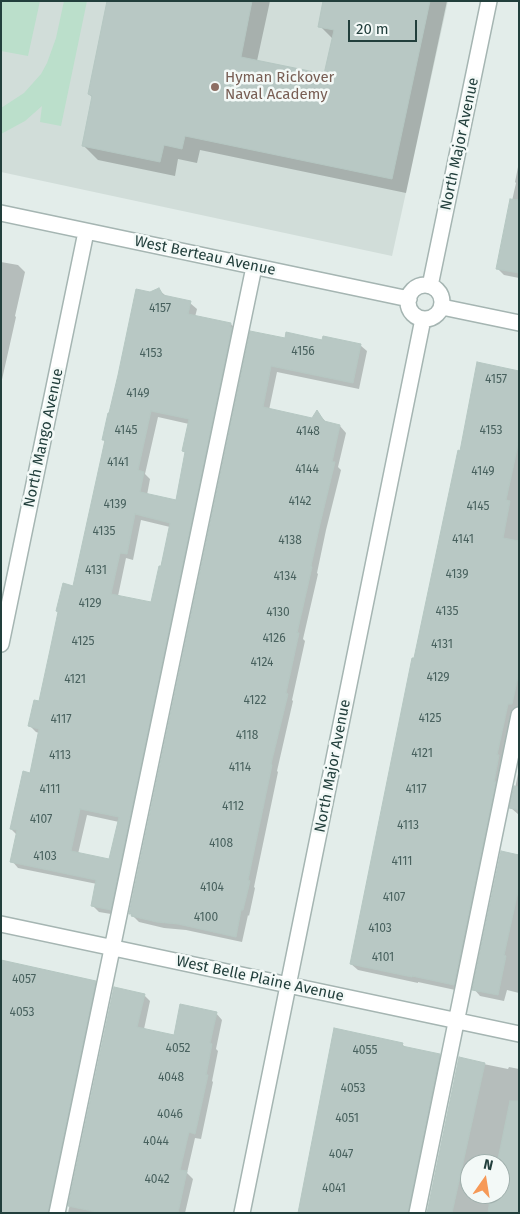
<!DOCTYPE html>
<html>
<head>
<meta charset="utf-8">
<style>
  body { margin:0 }
  #map { position:relative; width:520px; height:1214px; overflow:hidden; background:#e3edea; font-family:"Fira Sans",sans-serif }
  canvas { display:block }
  .frame { position:absolute; inset:0; border:2px solid #223f3c; pointer-events:none }
  .north { position:absolute; left:460px; top:1154px; width:50px; height:50px; box-sizing:border-box; background:#f3f9f7; border:1px solid #9fafac; border-radius:50%; rotate:13deg; font-size:14px; font-weight:700; line-height:20px; text-align:center; color:#223f3c }
  .north::after { content:''; display:block; margin:auto; width:18px; height:22px; background:#f69957; clip-path:polygon(50% 0,100% 100%,50% 72%,0 100%) }
  .scale { position:absolute; left:348px; top:20px; width:69px; height:22px; box-sizing:border-box; border:2px solid #223f3c; border-top:0; padding-left:6px; font-size:15px; line-height:18px; white-space:nowrap; color:#223f3c; -webkit-text-stroke:4px #f3f9f7; paint-order:stroke }
</style>
</head>
<body>
<div id="map">
<canvas width="520" height="1214"></canvas>
<div class="frame"></div>
<div class="north">N</div>
<div class="scale">20 m</div>
</div>
<script>
const g = document.querySelector('canvas').getContext('2d');
g.lineJoin = 'round';
function fillPath(path, color) {
  g.fillStyle = color;
  g.fill(path, 'evenodd');
}
function toPath(rows) {
  const path = new Path2D();
  for (const r of rows) {
    if (r.length === 3) {
      path.moveTo(r[0] + r[2], r[1]);
      path.arc(r[0], r[1], r[2], 0, 2 * Math.PI);
      continue;
    }
    path.moveTo(r[0], r[1]);
    for (let i = 2; i < r.length; i += 2) path.lineTo(r[i], r[i + 1]);
  }
  return path;
}
function trace(path, color, width, dash) {
  g.strokeStyle = color;
  g.lineWidth = width;
  g.lineCap = dash ? 'butt' : 'round';
  g.setLineDash(dash || []);
  g.stroke(path);
}
function label(font, color, halo, rows, align = 'center') {
  g.font = font + ' "Fira Sans",sans-serif';
  g.lineWidth = 5;
  g.setLineDash([]);
  g.textBaseline = 'middle';
  g.strokeStyle = halo;
  g.fillStyle = color;
  for (const [text, x, y, turn = 0] of rows) {
    g.save();
    g.translate(x, y);
    g.rotate((+turn || 0) * Math.PI / 180);
    g.textAlign = isNaN(turn) ? turn : align;
    if (halo) g.strokeText(text, 0, 0);
    g.fillText(text, 0, 0);
    g.restore();
  }
}
fillPath(toPath([
  [1,1,448,1,392,256,1,172]
]), '#d1ddd9');
fillPath(toPath([
  [1,1,40,1,28,56,1,51],
  [64,1,87,1,61,126,40,122,42,106,25,121,1,134,1,108,24,93,41,74,47,63,56,38]
]), '#bbdfcb');
fillPath(toPath([
  [108,1,270,1,257,61,325,76,333,39,320,26,325,1,447,1,406,193,200,150,197,163,178,159,175,176,98,160,83,145,93,98,89,94],
  [519,162,519,278,504,275,497,268,516,183,515,182],
  [1,262,18,265,25,272,15,316,16,317,1,384],
  [159,290,166,296,190,303,197,309,195,317,231,324,237,331,117,915,99,912,92,905,97,884,18,868,12,861,17,835,11,829,30,774,39,733,36,732,30,726,40,702,74,587,106,442,103,440,150,293],
  [158,417,189,424,184,451,186,454,176,501,147,495,150,479,145,474],
  [141,520,170,527,152,604,118,596,126,558,133,560],
  [87,815,119,822,110,861,78,854],
  [251,333,286,340,360,345,367,351,359,389,277,372,269,410,312,420,317,412,327,423,340,426,346,433,338,467,341,470,326,530,317,573,318,574,303,639,305,641,292,700,293,701,277,771,278,772,254,887,255,888,249,916,248,915,242,942,186,930,164,928,139,922,130,913],
  [519,372,519,715,460,991,418,982,418,983,358,970,351,964,415,660,461,452],
  [519,769,519,815,511,808],
  [519,856,519,993,507,990,504,1001,480,996,474,989],
  [95,982,101,988,55,1213,1,1213],
  [115,989,144,995,150,1001,144,1029,175,1036,216,1013,222,1020,216,1049,218,1051,212,1081,213,1082,201,1139,195,1138,187,1173,193,1179,185,1213,68,1213],
  [402,1044,406,1048,439,1055,446,1062,416,1211,376,1202,299,1213],
  [459,1059,508,1069,509,1067,519,1069,519,1213,431,1213],
  [470,1164,500,1164,500,1194,470,1194]
]), '#0003');
const building = toPath([
  [107,1,252,1,241,57,324,74,334,30,318,27,323,1,430,1,392,179,185,136,182,149,164,145,160,162,82,146,92,96,88,94,107,1],
  [510,199,519,200,519,273,496,269,510,199],
  [159,288,163,295,191,301,188,314,231,323,230,327,232,328,111,910,91,906,96,880,10,862,17,830,10,829,23,771,30,773,39,729,28,726,34,700,39,701,50,650,58,612,56,611,63,583,73,586,105,440,102,440,108,413,109,413,118,375,136,289,150,292,159,288],
  [151,411,189,419,182,451,185,452,176,500,140,492,144,472,138,470,151,411],
  [135,514,170,523,161,566,159,566,151,602,111,594,120,553,127,554,135,514],
  [80,809,119,817,109,859,71,851,80,809],
  [250,331,285,338,286,332,322,340,323,336,361,344,353,383,271,366,263,407,312,418,317,410,324,421,340,425,332,462,335,462,320,524,311,566,312,567,297,633,299,633,286,693,288,694,271,764,272,765,248,880,250,881,243,910,241,910,236,937,178,924,157,922,131,916,132,914,129,914,250,331],
  [477,362,519,371,519,440,506,500,510,501,503,538,519,541,519,672,512,704,508,704,497,755,499,755,494,782,496,782,454,985,412,976,412,977,350,964,412,658,414,658,458,450,460,451,477,362],
  [514,786,519,787,519,810,509,808,514,786],
  [501,851,519,855,519,887,504,955,506,956,498,995,472,990,501,851],
  [1,960,96,981,48,1213,1,1213,1,960],
  [114,987,145,994,137,1027,174,1035,180,1004,217,1012,210,1043,212,1044,206,1075,208,1075,195,1134,189,1132,180,1170,187,1171,178,1213,101,1213,68,1206,114,987],
  [334,1028,403,1043,402,1046,440,1054,408,1213,298,1213,334,1028],
  [459,1057,485,1063,452,1213,427,1213,459,1057],
  [510,1101,519,1101,519,1213,488,1213,491,1194,500,1194,500,1164,497,1164,510,1101]
]);
fillPath(building, '#b8c8c4');
trace(building, '#b5c7c2', 1);
const minor = toPath([
  [1,213,409,299],
  [425,302,17],
  [430,286,489,1],
  [442,307,519,323],
  [1,644,86,232],
  [1,924,519,1034],
  [57,1213,254,267],
  [242,1213,423,319],
  [417,1213,519,715]
]);
trace(minor, '#a5b5b2', 18);
trace(minor, '#fff', 15);
for (const [x, y, r, color] of [
  [215,87,5,"#8d6e63"]
]) {
  const dot = new Path2D();
  dot.arc(x, y, r, 0, 2 * Math.PI);
  g.fillStyle = color;
  g.fill(dot);
  trace(dot, '#f3f9f7', 2);
}
label('12px', '#48615e', null, [
  ["4157",160,309],
  ["4156",303,352],
  ["4153",151,354],
  ["4157",496,380],
  ["4149",138,394],
  ["4145",126,431],
  ["4153",491,431],
  ["4148",308,432],
  ["4141",118,463],
  ["4144",307,470],
  ["4149",483,472],
  ["4142",300,502],
  ["4139",115,505],
  ["4145",478,507],
  ["4135",104,532],
  ["4141",463,540],
  ["4138",290,541],
  ["4131",96,571],
  ["4139",457,575],
  ["4134",285,577],
  ["4129",90,604],
  ["4135",447,612],
  ["4130",278,613],
  ["4126",274,639],
  ["4125",83,642],
  ["4131",442,645],
  ["4124",262,663],
  ["4129",438,678],
  ["4121",75,680],
  ["4122",255,701],
  ["4125",430,719],
  ["4117",61,720],
  ["4118",247,736],
  ["4121",422,754],
  ["4113",60,756],
  ["4114",240,768],
  ["4111",50,790],
  ["4117",416,790],
  ["4112",233,807],
  ["4107",41,820],
  ["4113",408,826],
  ["4108",221,844],
  ["4103",45,857],
  ["4111",402,862],
  ["4104",212,888],
  ["4107",394,898],
  ["4100",206,918],
  ["4103",380,929],
  ["4101",383,958],
  ["4057",24,980],
  ["4053",22,1013],
  ["4052",178,1049],
  ["4055",365,1051],
  ["4048",171,1078],
  ["4053",353,1089],
  ["4046",170,1115],
  ["4051",347,1119],
  ["4044",156,1142],
  ["4047",341,1155],
  ["4042",157,1180],
  ["4041",334,1189]
]);
label('15px', '#785e54', '#f3f9f7', [
  ["Hyman Rickover",225,78],
  ["Naval Academy",225,95]
], 'left');
label('15px', '#223f3c', '#f3f9f7', [
  ["North Major Avenue",460,144,-78],
  ["West Berteau Avenue",205,256,12],
  ["North Mango Avenue",44,438,-78],
  ["North Major Avenue",333,766,-79],
  ["West Belle Plaine Avenue",260,979,12]
]);
</script>
</body>
</html>
